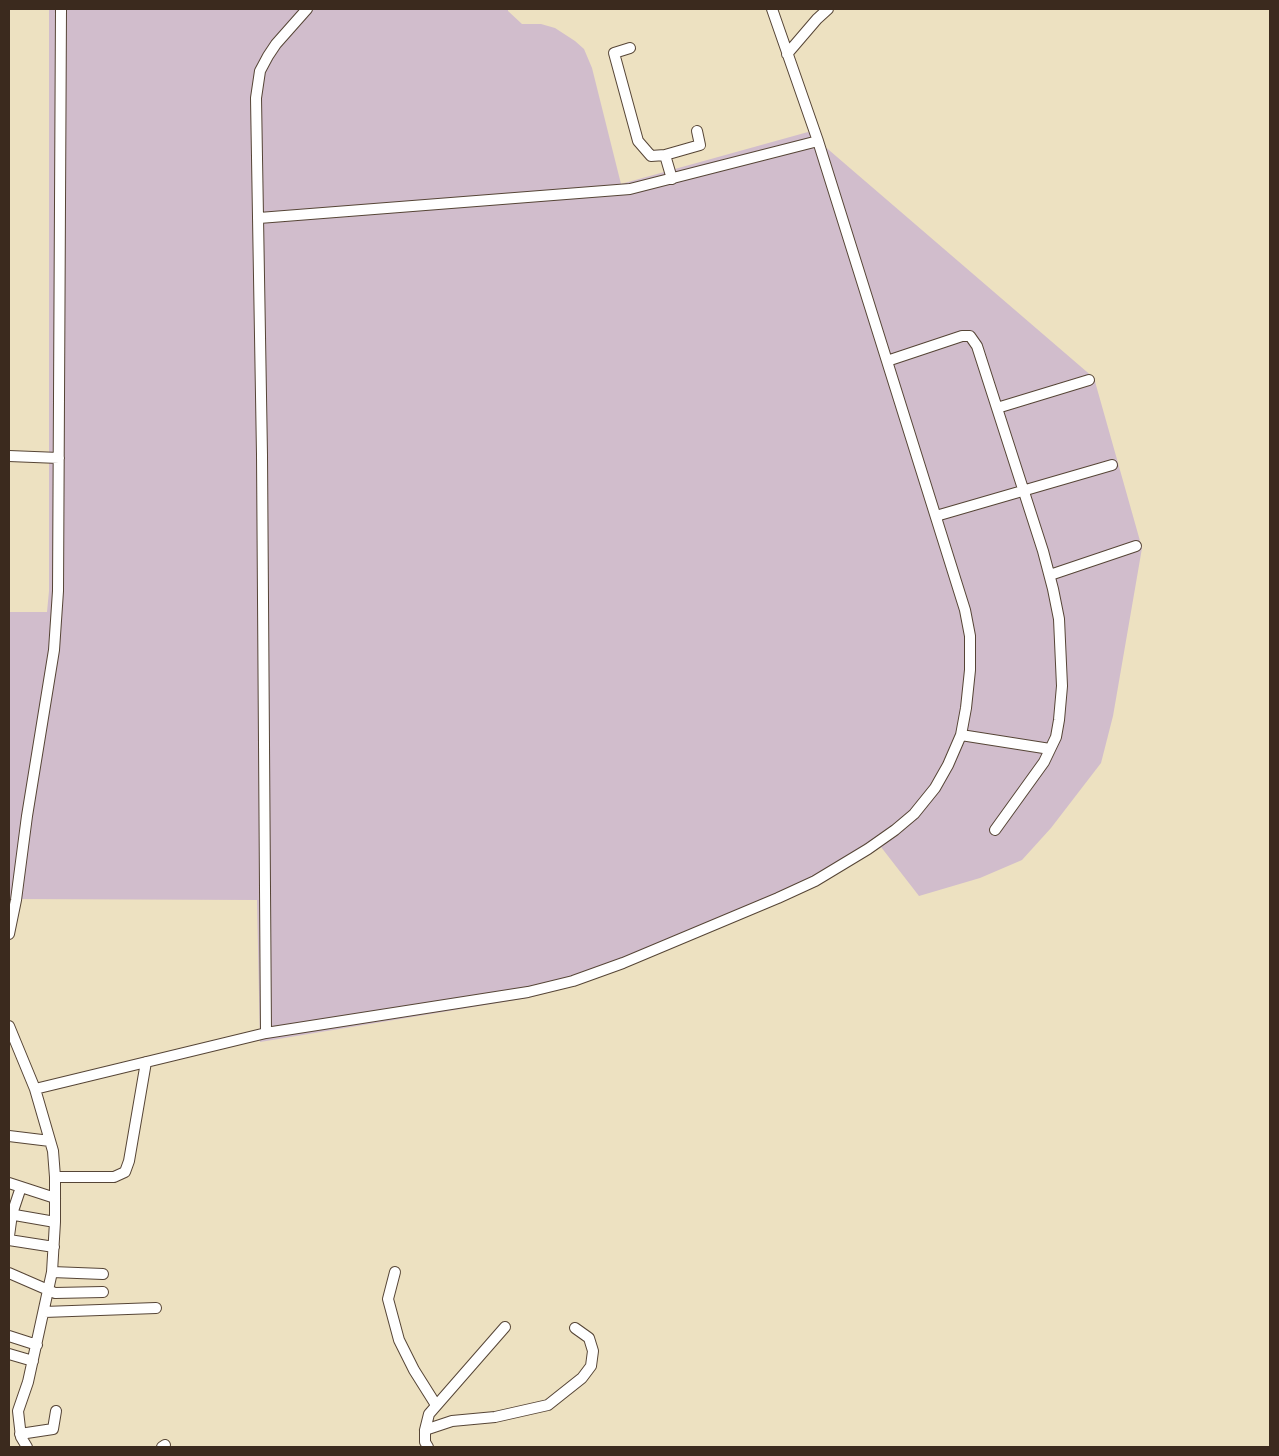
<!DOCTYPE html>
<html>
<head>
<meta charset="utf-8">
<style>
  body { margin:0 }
  #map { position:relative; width:1279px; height:1456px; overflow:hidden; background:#ede1c1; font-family:"Balsamiq Sans",sans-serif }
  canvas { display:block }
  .frame { position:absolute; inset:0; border:10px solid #3b2a1e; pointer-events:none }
</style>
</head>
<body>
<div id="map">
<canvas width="1279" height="1456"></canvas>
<div class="frame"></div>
</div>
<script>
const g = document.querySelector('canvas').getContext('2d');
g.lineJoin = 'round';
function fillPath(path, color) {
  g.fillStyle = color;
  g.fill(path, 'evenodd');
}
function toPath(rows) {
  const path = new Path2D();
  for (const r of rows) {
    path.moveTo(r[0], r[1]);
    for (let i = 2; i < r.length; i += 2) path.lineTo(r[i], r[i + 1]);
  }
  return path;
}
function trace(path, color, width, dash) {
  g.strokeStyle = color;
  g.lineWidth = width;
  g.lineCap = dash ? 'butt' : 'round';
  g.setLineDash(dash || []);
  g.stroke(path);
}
fillPath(toPath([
  [49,9,508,9,508,11,522,24,541,24,555,28,575,41,584,49,592,68,621,184,808,132,1094,378,1142,548,1113,716,1101,763,1051,828,1022,860,980,878,919,896,881,847,818,884,577,984,555,991,528,998,260,1042,257,900,9,899,9,612,47,612,49,591]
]), '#d1bdcc');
const minor = toPath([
  [630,48,614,53,638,141,651,156,665,155,700,145,697,131],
  [787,54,817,19,828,9],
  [665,155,672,179],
  [259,218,630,189,818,141],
  [887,361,962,336,970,336,977,346,1043,551,1053,589,1059,619,1062,686,1059,720,1056,737,1044,762,995,830],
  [997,408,1089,380],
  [9,456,59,458],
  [936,516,1112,465],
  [1050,575,1136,546],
  [961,735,1050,749],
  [9,934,16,900,27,816,54,650,58,591,61,9],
  [9,1026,35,1089,53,1151,55,1177,55,1222,52,1272,28,1382,18,1411,21,1437,27,1447],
  [266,1033,262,455,256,98,260,71,268,56,276,44,307,9],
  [35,1089,266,1033,528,992,573,981,623,963,778,898,815,881,868,849,895,830,914,814,935,788,948,765,961,735,966,708,970,670,970,636,965,610,818,141,772,9],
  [9,1136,50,1141],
  [55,1177,114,1177,125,1172,129,1161,146,1062],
  [9,1183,55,1198],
  [9,1214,55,1222],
  [9,1236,12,1214,21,1187],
  [9,1240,54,1247],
  [52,1272,103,1274],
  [395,1272,388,1299,399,1340,414,1370,436,1405],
  [9,1273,55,1293,103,1292],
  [44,1312,156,1308],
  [9,1336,37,1345],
  [9,1354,33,1361],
  [425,1430,452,1421,495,1417,548,1405,582,1378,591,1366,593,1351,589,1338,575,1328],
  [20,1434,53,1429,56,1411],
  [162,1447,165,1445],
  [428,1447,425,1442,425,1430,429,1414,505,1327]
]);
trace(minor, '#564536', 12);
trace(minor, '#fff', 10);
</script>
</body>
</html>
